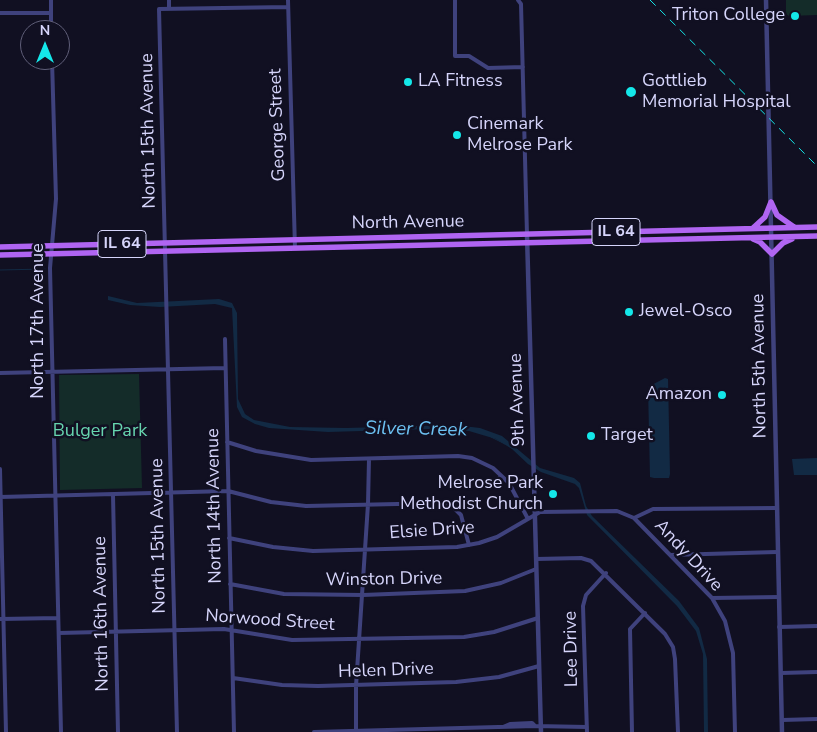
<!DOCTYPE html>
<html>
<head>
<meta charset="utf-8">
<style>
  body { margin:0 }
  #map { position:relative; width:817px; height:732px; overflow:hidden; background:#111022; font-family:"Nunito Sans",sans-serif }
  canvas { display:block }
  .north { position:absolute; left:20px; top:20px; width:50px; height:50px; box-sizing:border-box; background:#111022; border:1px solid #605f79; border-radius:50%; rotate:0deg; font-size:14px; font-weight:700; line-height:20px; text-align:center; color:#d6d5fb }
  .north::after { content:''; display:block; margin:auto; width:18px; height:22px; background:#14e7e9; clip-path:polygon(50% 0,100% 100%,50% 72%,0 100%) }
</style>
</head>
<body>
<div id="map">
<canvas width="817" height="732"></canvas>
<div class="north">N</div>
</div>
<script>
const g = document.querySelector('canvas').getContext('2d');
g.lineJoin = 'round';
function fillPath(path, color) {
  g.fillStyle = color;
  g.fill(path, 'evenodd');
}
function toPath(rows) {
  const path = new Path2D();
  for (const r of rows) {
    path.moveTo(r[0], r[1]);
    for (let i = 2; i < r.length; i += 2) path.lineTo(r[i], r[i + 1]);
  }
  return path;
}
function trace(path, color, width, dash) {
  g.strokeStyle = color;
  g.lineWidth = width;
  g.lineCap = dash ? 'butt' : 'round';
  g.setLineDash(dash || []);
  g.stroke(path);
}
function label(font, color, halo, rows, align = 'center') {
  g.font = font + ' "Nunito Sans",sans-serif';
  g.lineWidth = 5;
  g.setLineDash([]);
  g.textBaseline = 'middle';
  g.strokeStyle = halo;
  g.fillStyle = color;
  for (const [text, x, y, turn = 0] of rows) {
    g.save();
    g.translate(x, y);
    g.rotate((+turn || 0) * Math.PI / 180);
    g.textAlign = isNaN(turn) ? turn : align;
    if (halo) g.strokeText(text, 0, 0);
    g.fillText(text, 0, 0);
    g.restore();
  }
}
fillPath(toPath([
  [786,0,817,0,817,15,789,16,786,14],
  [139,374,142,488,60,490,59,375]
]), '#142c29');
fillPath(toPath([
  [108,296,137,303,219,299,232,303,237,313,238,399,245,414,254,420,290,427,346,428,455,425,480,428,502,436,540,468,574,478,580,483,586,506,592,516,679,601,699,628,707,659,708,732,704,732,703,654,696,631,677,606,587,515,579,488,575,484,541,472,528,464,512,449,496,439,469,431,429,429,328,432,269,428,255,424,242,417,237,407,232,308,215,304,160,307,130,305,108,300],
  [665,378,668,379,670,474,669,478,654,478,650,477,648,387],
  [817,458,817,475,794,475,792,459]
]), '#122a44');
trace(toPath([
  [0,270,45,269],
  [491,437,505,444]
]), '#122a44', 1);
trace(toPath([
  [51,0,51,30],
  [169,0,169,9],
  [288,0,295,248],
  [455,0,455,56,469,56,488,68,523,67],
  [518,0,521,4,527,235],
  [0,13,51,13],
  [52,60,56,199,50,268,61,732],
  [225,339,234,732],
  [0,373,225,368],
  [227,442,256,451,311,460,458,456,472,458,493,468,509,483,528,519],
  [0,469,6,732],
  [495,483,501,476],
  [113,495,118,732],
  [0,497,228,491,271,502,306,506,443,503,454,508,461,515,469,545],
  [634,518,712,598,725,621,733,653,735,732],
  [229,538,273,547,313,551,457,547,479,543,497,537,540,512,617,511,634,518,653,509,776,508],
  [670,555,777,552],
  [536,559,581,558,591,561,665,634,673,647,675,659,678,732],
  [230,584,284,594,363,595,465,591,501,583,536,569],
  [712,598,779,597],
  [0,619,58,618],
  [779,627,817,626],
  [59,633,224,629,292,640,464,637,494,632,538,618],
  [781,673,817,672],
  [233,678,282,685,318,686,456,682,499,677,539,666],
  [782,720,817,719],
  [503,727,510,724,532,723,535,726],
  [177,732,159,9,288,7],
  [314,732,535,726,587,727],
  [356,732,356,686,368,504,369,459],
  [587,732,583,606,586,595,606,573],
  [632,732,630,629,645,613]
]), '#3f427d', 4);
trace(toPath([
  [766,0,782,732],
  [527,235,541,732]
]), '#3f427d', 4.5);
trace(toPath([
  [771,202,777,215,794,227],
  [753,228,765,217,771,202],
  [753,239,760,242,772,254,783,243,792,239],
  [0,247,817,227],
  [0,255,817,236]
]), '#b065f2', 5.5);
trace(toPath([
  [650,0,817,166]
]), '#14e7e9', 1, [8, 6]);
for (const [x, y, r, color] of [
  [795,16,5,"#14e7e9"],
  [408,82,5,"#14e7e9"],
  [631,92,6,"#14e7e9"],
  [457,135,5,"#14e7e9"],
  [629,312,5,"#14e7e9"],
  [722,395,5,"#14e7e9"],
  [591,436,5,"#14e7e9"],
  [553,494,5,"#14e7e9"]
]) {
  const dot = new Path2D();
  dot.arc(x, y, r, 0, 2 * Math.PI);
  g.fillStyle = color;
  g.fill(dot);
  trace(dot, '#111022', 2);
}
for (const [x, y, w] of [
  [616,232,48],
  [122,244,48]
]) {
  const box = new Path2D();
  box.roundRect(x - w / 2, y - 13.5, w, 27, 4);
  g.fillStyle = '#111022';
  g.fill(box);
  trace(box, '#d6d5fb', 1);
}
label('bold 16px', '#d6d5fb', null, [
  ["IL 64",616,232],
  ["IL 64",122,244]
]);
label('18px', '#d6d5fb', '#111022', [
  ["Triton College",785,16,"right"],
  ["LA Fitness",418,82],
  ["Gottlieb",642,82],
  ["Memorial Hospital",642,103],
  ["Cinemark",467,125],
  ["Melrose Park",467,146],
  ["Jewel-Osco",639,312],
  ["Amazon",712,395,"right"],
  ["Target",601,436],
  ["Melrose Park",543,484,"right"],
  ["Methodist Church",543,505,"right"]
], 'left');
label('18px', '#d6d5fb', '#111022', [
  ["George Street",278,125,-92],
  ["North 15th Avenue",149,131,-91],
  ["North Avenue",408,223,-1],
  ["North 17th Avenue",39,321,-90],
  ["North 5th Avenue",760,366,-91],
  ["9th Avenue",518,400,-92],
  ["North 14th Avenue",215,506,-91],
  ["Elsie Drive",432,531,-4],
  ["North 15th Avenue",159,536,-91],
  ["Andy Drive",688,556,47],
  ["Winston Drive",384,580,-1],
  ["North 16th Avenue",102,614,-91],
  ["Norwood Street",270,621,4],
  ["Lee Drive",572,649,-91],
  ["Helen Drive",386,671,-2]
]);
label('18px', '#67d5af', '#111022', [
  ["Bulger Park",100,432]
]);
label('italic 19px', '#6cc1f2', '#111022', [
  ["Silver Creek",416,430,1]
]);
</script>
</body>
</html>
